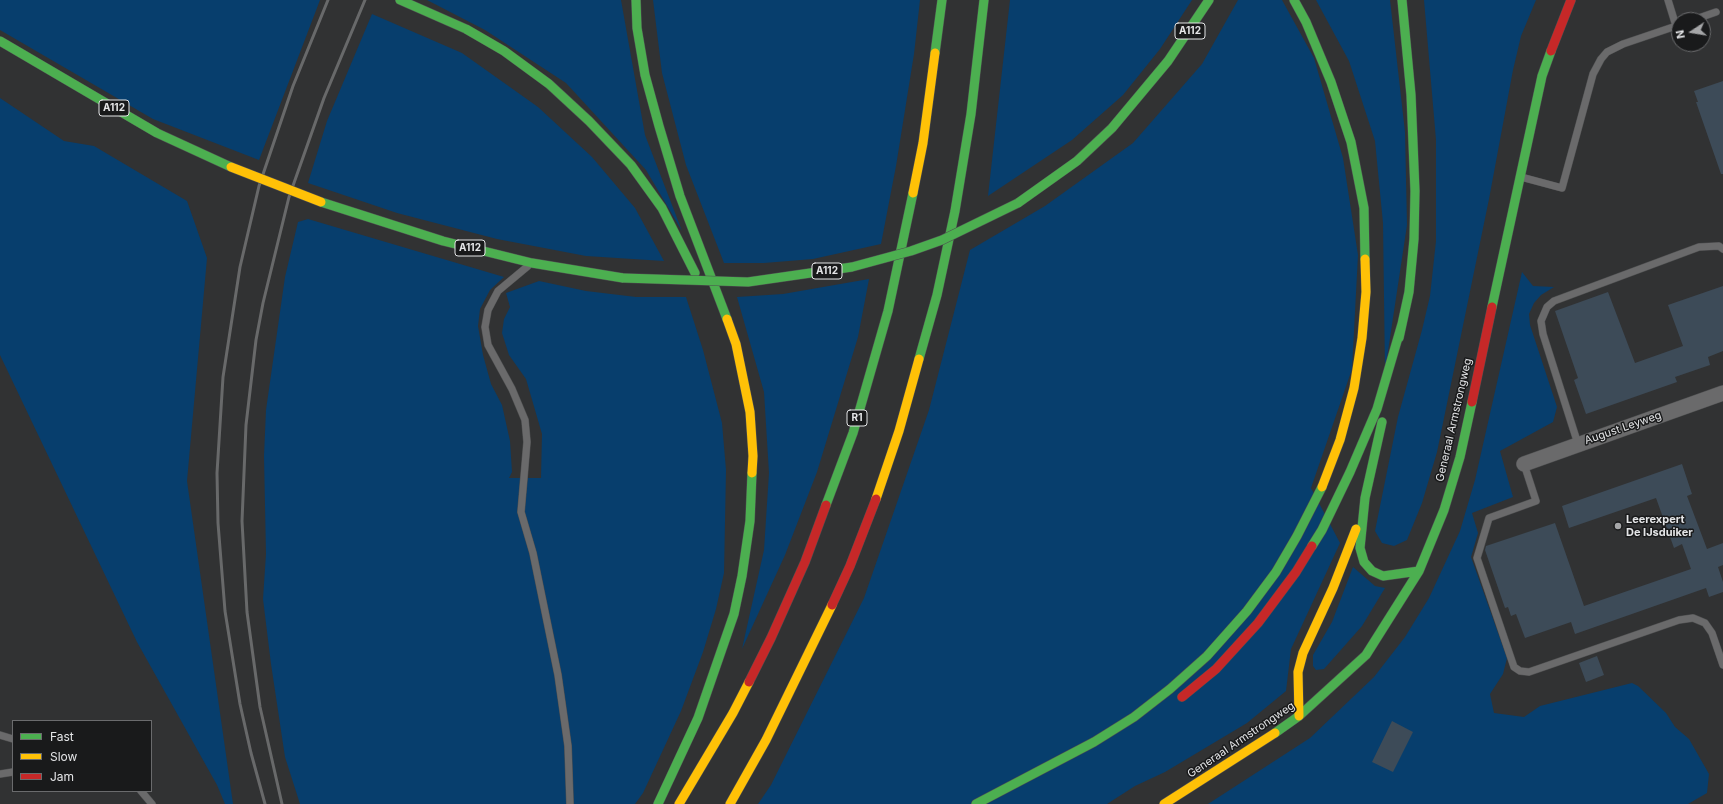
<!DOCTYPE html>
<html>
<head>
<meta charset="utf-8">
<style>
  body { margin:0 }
  #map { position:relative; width:1723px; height:804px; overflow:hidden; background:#313233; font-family:Inter,sans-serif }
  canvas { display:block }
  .legend { position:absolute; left:12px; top:720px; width:140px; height:72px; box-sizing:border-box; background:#191a1b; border:1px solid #6a6b6d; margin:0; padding:5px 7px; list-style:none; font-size:12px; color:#e4e5e7 }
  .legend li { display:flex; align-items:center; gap:8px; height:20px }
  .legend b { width:20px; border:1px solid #6a6b6d }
  .north { position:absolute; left:1671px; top:12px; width:40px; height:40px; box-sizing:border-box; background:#191a1b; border:1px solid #6a6b6d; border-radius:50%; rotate:258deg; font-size:11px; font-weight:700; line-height:16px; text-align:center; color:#e4e5e7 }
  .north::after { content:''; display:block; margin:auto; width:14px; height:18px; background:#a5a6a8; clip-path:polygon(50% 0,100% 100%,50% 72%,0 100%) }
</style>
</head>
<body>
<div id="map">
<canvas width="1723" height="804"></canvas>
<ul class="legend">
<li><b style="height:5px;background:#4caf50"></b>Fast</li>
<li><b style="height:5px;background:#ffc107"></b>Slow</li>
<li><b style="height:5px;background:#c62828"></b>Jam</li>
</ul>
<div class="north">N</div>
</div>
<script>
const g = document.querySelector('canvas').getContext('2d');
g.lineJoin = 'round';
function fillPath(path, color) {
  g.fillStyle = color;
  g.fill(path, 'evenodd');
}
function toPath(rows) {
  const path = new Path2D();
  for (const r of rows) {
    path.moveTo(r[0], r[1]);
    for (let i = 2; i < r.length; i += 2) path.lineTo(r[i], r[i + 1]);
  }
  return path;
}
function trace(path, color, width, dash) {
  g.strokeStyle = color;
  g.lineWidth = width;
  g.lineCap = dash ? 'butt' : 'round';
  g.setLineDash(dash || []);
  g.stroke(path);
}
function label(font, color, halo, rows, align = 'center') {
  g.font = font + ' Inter,sans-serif';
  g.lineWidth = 3;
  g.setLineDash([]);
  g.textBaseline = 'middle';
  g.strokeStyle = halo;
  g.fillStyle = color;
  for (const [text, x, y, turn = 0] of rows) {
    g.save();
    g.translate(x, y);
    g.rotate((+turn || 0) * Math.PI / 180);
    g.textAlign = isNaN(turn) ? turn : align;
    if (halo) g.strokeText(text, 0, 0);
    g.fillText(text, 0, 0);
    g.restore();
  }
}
fillPath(toPath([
  [0,0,320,0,259,160,153,119,0,30],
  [427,0,621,0,645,135,682,231,646,170,566,83,485,30],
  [653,0,920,0,914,54,896,166,881,244,813,259,764,263,724,263,686,165,662,73],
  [1010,0,1192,0,1160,49,1123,95,1072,140,988,196],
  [1238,0,1282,0,1314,58,1343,158,1358,255,1352,369,1311,488,1340,543,1291,649,1286,691,1247,723,1165,772,1135,786,1107,804,758,804,771,785,864,598,929,410,970,250,1045,206,1133,143,1202,64],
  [1316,0,1390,0,1405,132,1407,225,1385,371,1383,223,1375,141,1349,61],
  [1424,0,1536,0,1521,36,1513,70,1489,199,1437,452,1422,503,1407,540,1394,546,1382,543,1375,531,1398,417,1422,330,1430,296,1436,241,1436,140],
  [372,14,462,53,538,107,592,157,635,208,664,261,586,256,497,239,397,213,308,183,327,121],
  [0,98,64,141,94,146,187,201,207,258,187,481,233,804,225,804,217,785,137,642,0,355],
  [308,219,504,277,490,290,480,309,478,326,483,355,491,384,502,405,510,441,512,472,509,478,541,478,542,434,526,379,509,355,502,333,504,319,510,307,506,293,539,281,586,291,636,297,686,297,703,350,722,423,726,470,724,573,716,609,703,652,681,711,643,793,635,804,300,804,285,757,271,664,263,599,266,554,264,456,266,410,285,277,298,222],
  [1522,272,1533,286,1554,287,1541,295,1534,303,1529,314,1530,325,1557,407,1553,422,1500,451,1513,497,1472,513,1478,533,1471,557,1507,658,1503,674,1490,694,1494,713,1524,717,1540,706,1632,683,1638,686,1666,713,1675,727,1689,739,1709,774,1707,793,1688,804,1208,804,1310,738,1374,677,1405,637,1429,598,1460,531,1475,480],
  [869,279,858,337,817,472,785,555,742,649,764,550,769,473,764,392,737,297,783,294],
  [1353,567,1375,586,1385,588,1362,626,1324,669,1316,670,1313,666,1313,655,1332,622]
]), '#073e6d');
fillPath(toPath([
  [1723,81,1723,174,1721,174,1696,102,1698,102,1694,91],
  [1723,286,1723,351,1708,357,1710,365,1675,377,1677,382,1586,414,1574,380,1578,378,1555,311,1608,292,1635,363,1683,346,1668,305],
  [1682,464,1692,494,1687,496,1707,549,1723,543,1723,565,1718,567,1723,582,1723,592,1709,597,1706,588,1575,634,1571,622,1525,638,1516,614,1511,616,1508,607,1505,608,1485,550,1486,546,1555,523,1584,606,1691,569,1682,544,1674,548,1656,498,1569,528,1562,506],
  [1597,656,1604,675,1586,682,1579,663],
  [1392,721,1413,732,1393,772,1372,762]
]), '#3d4b58');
const lane = toPath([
  [1668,0,1676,26],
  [1693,20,1716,12],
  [1521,177,1562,188,1593,74,1601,59,1607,52,1623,44,1679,25],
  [528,266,498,291,488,310,485,327,488,345,512,389,525,420,527,442,521,512,533,553,558,675,568,746,570,804],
  [1578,444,1543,334,1541,321,1547,307,1554,301,1699,247,1719,246,1723,249],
  [1524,464,1536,501,1489,518,1477,558,1514,667,1520,671,1529,672,1679,620,1693,618,1705,623,1712,633,1723,665],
  [0,735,13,739],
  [0,774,13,772],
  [141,791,152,804]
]);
const street = toPath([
  [1524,464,1723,393]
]);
const fast = toPath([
  [400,0,466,29,504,51,549,84,589,121,631,165,662,208,695,273],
  [636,0,637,28,645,75,659,126,680,196,727,319],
  [1294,0,1306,22,1331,82,1351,142,1364,208,1365,259],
  [0,41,157,133,231,167],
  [935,53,942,0],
  [321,202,443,241,532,263,623,278],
  [1018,203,1077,161,1112,128,1168,61,1209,0],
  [1492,307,1542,76,1551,51],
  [1399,338,1409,292,1414,239,1415,191,1411,95,1402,0],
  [919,359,937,295,955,211,971,114,984,0],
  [1382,422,1365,498,1360,548,1364,562,1372,571,1383,576,1419,571],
  [826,505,853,433,888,311,913,193],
  [1312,546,1322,530,1350,472,1377,409,1402,324],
  [1275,733,1299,716,1366,655,1419,571,1444,510,1460,457,1472,402],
  [658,804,698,718,734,614,742,576,750,521,752,473],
  [976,804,1094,742,1134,717,1170,689,1207,656,1247,611,1276,572,1297,536,1322,487]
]);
const slow = toPath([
  [913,193,923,143,935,53],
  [727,319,736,344,750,412,753,456,752,473],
  [1322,487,1340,440,1354,388,1362,338,1366,292,1365,259],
  [876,499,899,431,919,359],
  [1299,716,1298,672,1303,653,1333,588,1356,529],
  [679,804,733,713,749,682],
  [730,804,766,740,832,605],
  [1164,804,1275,733]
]);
const jam = toPath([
  [1551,51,1571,0],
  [1472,402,1492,307],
  [832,605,850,566,876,499],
  [749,682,771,638,805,562,826,505],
  [1182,697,1216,669,1258,623,1296,572,1312,546]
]);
trace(lane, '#4e4f50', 8);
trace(street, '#4e4f50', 16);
trace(fast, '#4e4f50', 10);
trace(slow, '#4e4f50', 10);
trace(jam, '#4e4f50', 10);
trace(lane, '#6a6a6b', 7);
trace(street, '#6a6a6b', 15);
trace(fast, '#4caf50', 9);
trace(slow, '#ffc107', 9);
trace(jam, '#c62828', 9);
trace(toPath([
  [265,804,251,753,240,704,225,611,218,523,217,473,223,377,240,267,259,186,293,86,328,0],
  [282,804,260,707,247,612,242,521,246,425,256,340,263,303,289,197,324,98,365,0]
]), '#68696a', 3);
const fastBridge = toPath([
  [623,278,748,282,852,267,911,251,942,240,1018,203]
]);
const slowBridge = toPath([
  [231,167,321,202]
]);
trace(fastBridge, '#4e4f50', 10, []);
trace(slowBridge, '#4e4f50', 10, []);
trace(fastBridge, '#4caf50', 9);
trace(slowBridge, '#ffc107', 9);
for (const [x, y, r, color] of [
  [1618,526,4,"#a5a6a8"]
]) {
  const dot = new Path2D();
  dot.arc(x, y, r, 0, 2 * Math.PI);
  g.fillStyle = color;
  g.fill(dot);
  trace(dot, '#191a1b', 1.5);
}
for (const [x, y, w] of [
  [1190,31,30],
  [114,108,30],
  [470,248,30],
  [827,271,30],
  [857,418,20]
]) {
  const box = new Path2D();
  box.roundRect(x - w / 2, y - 8, w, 16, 3);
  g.fillStyle = '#191a1b';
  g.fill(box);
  trace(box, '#e4e5e7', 1);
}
label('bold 10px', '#e4e5e7', null, [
  ["A112",1190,31],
  ["A112",114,108],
  ["A112",470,248],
  ["A112",827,271],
  ["R1",857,418]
]);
label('11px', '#e4e5e7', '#191a1b', [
  ["Generaal Armstrongweg",1454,420,-77],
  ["August Leyweg",1623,428,-19],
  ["Generaal Armstrongweg",1241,740,-34]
]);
label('bold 11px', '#e4e5e7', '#191a1b', [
  ["Leerexpert",1626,520],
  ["De IJsduiker",1626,533]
], 'left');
</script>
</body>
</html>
